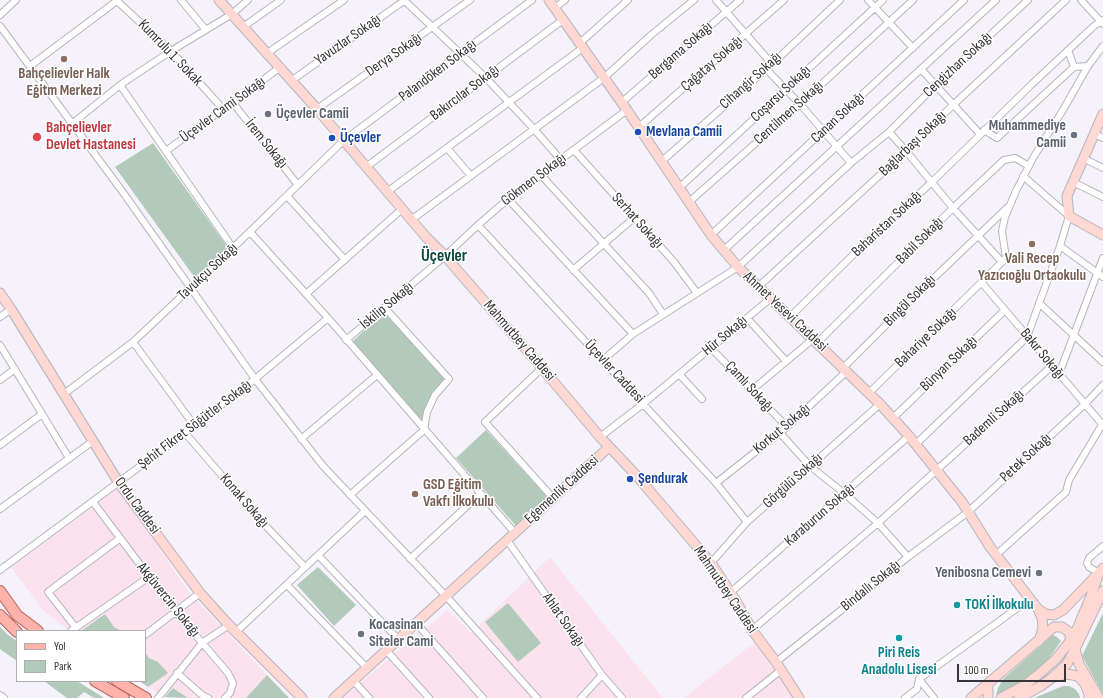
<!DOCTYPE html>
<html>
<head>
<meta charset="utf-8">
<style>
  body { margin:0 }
  #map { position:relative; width:1103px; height:698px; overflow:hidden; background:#f5f2fc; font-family:"Sofia Sans Condensed",sans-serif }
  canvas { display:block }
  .legend { position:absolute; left:16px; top:630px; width:130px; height:52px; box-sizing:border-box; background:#fff; border:1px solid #aeaeaf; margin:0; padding:5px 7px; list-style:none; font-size:12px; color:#353438 }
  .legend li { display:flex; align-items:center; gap:8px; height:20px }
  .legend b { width:20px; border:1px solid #aeaeaf }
  .scale { position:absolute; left:957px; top:664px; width:109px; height:18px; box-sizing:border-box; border:2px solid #353438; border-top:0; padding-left:5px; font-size:12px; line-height:14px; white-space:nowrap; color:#353438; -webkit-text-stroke:3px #fff; paint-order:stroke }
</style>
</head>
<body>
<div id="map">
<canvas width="1103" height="698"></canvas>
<ul class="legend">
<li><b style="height:5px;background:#feb2a9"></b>Yol</li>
<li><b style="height:11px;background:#b1cab9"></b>Park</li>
</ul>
<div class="scale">100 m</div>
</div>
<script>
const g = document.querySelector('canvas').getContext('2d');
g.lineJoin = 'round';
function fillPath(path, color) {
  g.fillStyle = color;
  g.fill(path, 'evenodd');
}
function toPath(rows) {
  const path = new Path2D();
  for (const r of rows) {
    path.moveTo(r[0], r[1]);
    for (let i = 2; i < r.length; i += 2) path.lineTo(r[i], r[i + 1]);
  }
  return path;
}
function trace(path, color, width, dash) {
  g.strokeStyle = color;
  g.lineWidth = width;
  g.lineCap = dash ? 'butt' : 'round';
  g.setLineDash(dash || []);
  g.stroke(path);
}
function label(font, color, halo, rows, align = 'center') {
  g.font = font + ' "Sofia Sans Condensed",sans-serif';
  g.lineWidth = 3;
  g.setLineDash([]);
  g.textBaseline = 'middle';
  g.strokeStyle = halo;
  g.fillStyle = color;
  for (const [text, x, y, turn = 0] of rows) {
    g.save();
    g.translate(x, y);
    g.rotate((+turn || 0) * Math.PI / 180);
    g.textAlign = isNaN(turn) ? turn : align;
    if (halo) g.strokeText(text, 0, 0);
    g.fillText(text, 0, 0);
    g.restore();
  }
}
fillPath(toPath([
  [119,487,188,591,267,675,246,698,188,698,174,688,165,697,148,687,167,673,158,662,149,658,145,652,145,631,122,631,114,627,105,614,81,631,70,631,44,611,11,567],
  [550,557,663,698,342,698,448,610,471,633],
  [756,641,795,698,684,698]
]), '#fbe2ec');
fillPath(toPath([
  [153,143,228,248,195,278,115,167],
  [385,311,447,379,432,395,421,422,352,342],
  [486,430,547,497,517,527,456,458],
  [318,567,356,605,334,626,297,585],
  [508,603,541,643,518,662,485,622],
  [1103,613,1103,694,1082,656],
  [105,614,114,627,122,631,81,631],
  [0,627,7,634,17,641,17,661,0,649],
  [1053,635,1057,637,1061,641,1048,660,1023,682,996,695,998,688,1003,679],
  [145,652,149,658,158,662,168,673,148,687,139,681,145,681],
  [267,675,289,698,246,698],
  [44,681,77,681,104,698,94,698,84,692,77,698,67,698],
  [1063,686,1069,686,1075,689,1079,694,1080,698,1034,698],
  [173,688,188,698,165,697]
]), '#b1cab9');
const street = toPath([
  [116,0,171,51,223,109],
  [181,0,206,30],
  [404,0,486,78,534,129,561,160],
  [716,0,772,64],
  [868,0,913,48],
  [1081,0,1103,24],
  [555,8,565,0],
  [0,15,16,0],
  [0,26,122,191,255,379,323,466,446,596,537,698],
  [243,27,281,0],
  [581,42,628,0],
  [1068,50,1074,67],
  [266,54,344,0],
  [30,66,118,0],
  [766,69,800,104,851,163],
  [921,69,980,134],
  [291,81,405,0],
  [120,85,233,248],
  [622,102,740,0],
  [233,103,298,185],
  [317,109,470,0],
  [73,123,120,85,171,51,232,14,248,0],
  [639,127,784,0],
  [984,130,997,138,1074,67,1088,66],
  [889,132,906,151,953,208,1002,262],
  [1094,134,1103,138],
  [447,148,471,176],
  [574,150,674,262,697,293],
  [166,151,223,109,233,103,279,68],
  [1083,158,1103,168],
  [662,161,772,64,840,0],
  [366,167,564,19],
  [541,175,649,293,663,314],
  [1073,182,1103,197],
  [679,188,883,0],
  [387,192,584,47],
  [287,196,345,260],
  [508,199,633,334,738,267,851,163,889,132,936,85,1028,0],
  [689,202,800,104,913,0],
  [411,220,605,77,651,35,694,0],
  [478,225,716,483,747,522],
  [250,232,328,318,515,533],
  [711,235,964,0],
  [1060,246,1103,277],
  [724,250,996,0],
  [573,270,634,218],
  [982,283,1102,424],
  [758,287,906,151,953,105,1066,0],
  [306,294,402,209],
  [1039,303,1103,362],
  [0,317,11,309],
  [790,317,863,245,932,182,1032,84,1094,26,1103,20],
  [747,318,786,361],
  [346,340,445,256,478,225,508,199,627,110],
  [133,342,194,425],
  [817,343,953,208,1004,160,1015,158,1029,166],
  [0,345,69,458],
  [711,348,787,427],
  [603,360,633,334],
  [542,368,485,422,553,498],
  [843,368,911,300,1008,207],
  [679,374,702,399],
  [1059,374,1103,258],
  [0,380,15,369],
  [752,390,813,339],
  [869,393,1006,258,1002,231,1005,217,1016,191,1033,158,1063,110,1088,66,1103,46],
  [64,394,133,342,233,248,343,141,532,0],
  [893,418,1005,310],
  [185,433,262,522,305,567],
  [780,433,810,466,845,494,878,523,908,557],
  [600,437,643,404,771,298],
  [301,439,377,375],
  [916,444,1027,337,1060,246,1069,216,1023,176],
  [0,445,42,414],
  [716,483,787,427,847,371],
  [350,495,424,430,427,412,435,395,449,379,385,308],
  [93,502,175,611,228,673,233,683,230,693,225,698],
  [0,509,93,441],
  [507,540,602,675,622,698],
  [318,555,398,639],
  [996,555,1066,492,1069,480,1103,423],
  [410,559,480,494],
  [711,563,747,522,880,404],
  [0,570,185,433,255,379,328,318],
  [1099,573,1089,567,1087,563,1089,558,1103,546],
  [287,585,367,668],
  [730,593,909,436],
  [416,623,483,698],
  [76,628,48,592,119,539],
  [752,630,878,523,1052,366],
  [71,631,149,577],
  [236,632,365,511],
  [145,635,200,593],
  [386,650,429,698],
  [776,662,908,557,968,512,1085,404,1103,385],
  [177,673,202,695,208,698],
  [919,679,934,698],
  [353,680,369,698],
  [0,695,4,698],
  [158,698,202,643,229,625],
  [581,698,602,675],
  [746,698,780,671],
  [905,698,917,689,919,679,1030,599]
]);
const secondary = toPath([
  [219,0,317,109,426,237,445,256,537,362,600,437,636,475,711,563,736,601,752,630,776,662,799,698],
  [549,0,627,110,711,235,738,267,880,404,909,436,962,502,990,547,1038,609,1042,618,1043,628,1039,641],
  [1103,114,1067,196,1069,216,1103,235],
  [0,293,11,309,119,483,200,593,229,625,302,698],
  [1038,609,1045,614,1054,615,1063,610,1097,575],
  [1075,649,1079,664,1099,698],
  [1053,677,1067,674,1078,676,1085,684,1089,694,1089,698],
  [334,698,609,447],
  [971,698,1054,627,1062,627,1069,632,1071,640],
  [988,698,988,684],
  [1001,698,1025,685,1039,674,1056,659,1071,640,1078,627,1091,596,1099,573,1103,568],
  [1019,698,1041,686,1053,677,1067,664,1075,649,1103,591]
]);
const primary = toPath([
  [0,591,17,615,38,631],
  [0,615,17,632],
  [95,681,124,698],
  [117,681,146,698]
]);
trace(street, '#b6b4bd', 8);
trace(secondary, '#b6b4bd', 11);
trace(primary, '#b8645c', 12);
trace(street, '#fff', 6);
trace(secondary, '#ffd8d4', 9);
trace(primary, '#feb2a9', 10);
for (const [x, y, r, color] of [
  [64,59,4,"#8d6e63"],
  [268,114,4,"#6b7280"],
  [638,132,4,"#1a4fb4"],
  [1074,135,4,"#6b7280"],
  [37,137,5,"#e0444e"],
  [332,138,4,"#1a4fb4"],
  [1032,244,4,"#8d6e63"],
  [630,479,4,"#1a4fb4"],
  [415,494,4,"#8d6e63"],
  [1039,573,4,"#6b7280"],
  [957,605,4,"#0f9aa8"],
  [361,634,4,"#6b7280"],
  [899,638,4,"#0f9aa8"]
]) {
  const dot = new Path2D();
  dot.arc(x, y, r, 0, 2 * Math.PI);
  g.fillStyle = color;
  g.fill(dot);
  trace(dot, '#fff', 1.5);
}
label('15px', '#353438', '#fff', [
  ["Yavuzlar Sokağı",348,40,-35],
  ["Bergama Sokağı",681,51,-41],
  ["Kumrulu 1. Sokak",170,53,46],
  ["Derya Sokağı",394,55,-35],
  ["Çağatay Sokağı",712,64,-41],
  ["Cengizhan Sokağı",958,65,-43],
  ["Palandöken Sokağı",438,71,-37],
  ["Cihangir Sokağı",751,81,-42],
  ["Bakırcılar Sokağı",465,93,-37],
  ["Coşarsu Sokağı",781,94,-43],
  ["Üçevler Cami Sokağı",223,110,-36],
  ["Centilmen Sokağı",789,113,-42],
  ["Canan Sokağı",838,118,-43],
  ["İrem Sokağı",266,144,51],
  ["Bağlarbaşı Sokağı",913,144,-44],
  ["Gökmen Sokağı",534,180,-37],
  ["Serhat Sokağı",637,221,48],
  ["Baharistan Sokağı",887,224,-43],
  ["Babil Sokağı",920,241,-45],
  ["Tavukçu Sokağı",208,272,-43],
  ["Bingöl Sokağı",910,301,-45],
  ["İskilip Sokağı",387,306,-40],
  ["Ahmet Yesevi Caddesi",785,312,43],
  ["Hür Sokağı",725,336,-40],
  ["Bahariye Sokağı",926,338,-44],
  ["Mahmutbey Caddesi",519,341,49],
  ["Bakır Sokağı",1042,354,50],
  ["Bünyan Sokağı",949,364,-44],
  ["Üçevler Caddesi",614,372,47],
  ["Çamlı Sokağı",749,387,47],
  ["Bademli Sokağı",994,418,-42],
  ["Şehit Fikret Söğütler Sokağı",195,425,-37],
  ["Korkut Sokağı",782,429,-40],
  ["Petek Sokağı",1026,458,-43],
  ["Görgülü Sokağı",793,481,-42],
  ["Egemenlik Caddesi",562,490,-42],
  ["Konak Sokağı",244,501,49],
  ["Ordu Caddesi",137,506,54],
  ["Karaburun Sokağı",820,515,-41],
  ["Bindallı Sokağı",871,586,-39],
  ["Mahmutbey Caddesi",725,590,56],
  ["Akgüvercin Sokağı",168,600,51],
  ["Ahlat Sokağı",563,620,55]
]);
label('bold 15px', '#785e54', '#fff', [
  ["Bahçelievler Halk",64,74],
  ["Eğitm Merkezi",64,91],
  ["Vali Recep",1032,259],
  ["Yazıcıoğlu Ortaokulu",1032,276],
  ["GSD Eğitim",423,485,"left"],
  ["Vakfı İlkokulu",423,502,"left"]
]);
label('bold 15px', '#5b616d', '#fff', [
  ["Üçevler Camii",276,114],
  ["Muhammediye",1066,126,"right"],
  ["Camii",1066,143,"right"],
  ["Yenibosna Cemevi",1031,573,"right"],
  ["Kocasinan",369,625],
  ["Siteler Cami",369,642]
], 'left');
label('bold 15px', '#be3a42', '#fff', [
  ["Bahçelievler",46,128],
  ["Devlet Hastanesi",46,145]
], 'left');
label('bold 15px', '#164399', '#fff', [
  ["Mevlana Camii",646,132],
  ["Üçevler",340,138],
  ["Şendurak",638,479]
], 'left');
label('bold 15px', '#0d838f', '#fff', [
  ["TOKİ İlkokulu",965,605],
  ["Piri Reis",899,653,"center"],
  ["Anadolu Lisesi",899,670,"center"]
], 'left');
label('bold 17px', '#0e483d', '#fff', [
  ["Üçevler",444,257]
]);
</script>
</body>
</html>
